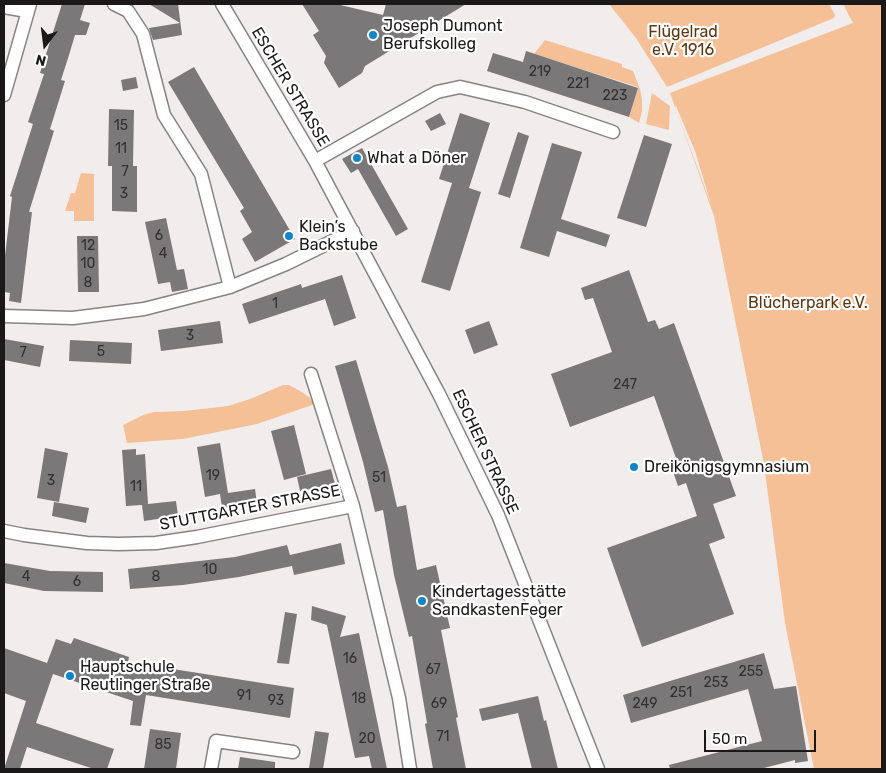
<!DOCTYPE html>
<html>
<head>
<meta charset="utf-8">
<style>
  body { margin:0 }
  #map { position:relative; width:886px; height:773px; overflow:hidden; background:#f1eded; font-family:Rubik,sans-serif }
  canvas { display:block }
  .frame { position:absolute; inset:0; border:5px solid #1a1819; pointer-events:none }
  .north { position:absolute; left:20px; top:20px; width:50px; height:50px; -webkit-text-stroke:4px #fff; paint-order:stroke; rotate:195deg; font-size:14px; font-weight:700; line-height:20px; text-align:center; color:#1a1819 }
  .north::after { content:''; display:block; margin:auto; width:18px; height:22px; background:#1a1819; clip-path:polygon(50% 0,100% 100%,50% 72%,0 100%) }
  .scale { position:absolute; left:704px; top:730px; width:112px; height:22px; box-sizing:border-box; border:2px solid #1a1819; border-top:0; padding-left:6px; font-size:15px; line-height:18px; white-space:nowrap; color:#1a1819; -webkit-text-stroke:4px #fff; paint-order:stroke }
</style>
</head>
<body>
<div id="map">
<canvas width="886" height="773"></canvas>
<div class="frame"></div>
<div class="north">N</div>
<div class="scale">50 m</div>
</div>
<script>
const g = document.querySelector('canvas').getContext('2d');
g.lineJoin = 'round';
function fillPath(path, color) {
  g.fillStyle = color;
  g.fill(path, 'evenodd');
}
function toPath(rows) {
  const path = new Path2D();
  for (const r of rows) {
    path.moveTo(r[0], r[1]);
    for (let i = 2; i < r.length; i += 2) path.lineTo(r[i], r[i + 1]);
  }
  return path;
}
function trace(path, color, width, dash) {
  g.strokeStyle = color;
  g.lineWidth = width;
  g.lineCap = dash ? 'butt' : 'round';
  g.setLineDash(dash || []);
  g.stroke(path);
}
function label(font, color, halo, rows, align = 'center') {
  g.font = font + ' Rubik,sans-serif';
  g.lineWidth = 4.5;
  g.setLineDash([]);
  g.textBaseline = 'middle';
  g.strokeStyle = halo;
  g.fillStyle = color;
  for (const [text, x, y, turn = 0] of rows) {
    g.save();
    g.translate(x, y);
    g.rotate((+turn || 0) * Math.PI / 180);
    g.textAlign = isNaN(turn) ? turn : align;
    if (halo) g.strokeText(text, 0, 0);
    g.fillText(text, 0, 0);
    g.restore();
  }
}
fillPath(toPath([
  [609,4,829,4,835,15,834,18,667,87,636,38],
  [843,4,882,4,882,769,814,769,785,623,764,464,714,216,670,93,853,23],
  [676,106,695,151,711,204,675,107],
  [545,40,622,64,622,67,633,71,640,89,642,100,642,111,639,123,629,117,638,87,534,54],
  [652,93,670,106,669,130,646,124],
  [81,173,94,174,94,221,74,221,74,211,65,211,71,193,75,193],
  [283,385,289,385,300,391,309,397,315,404,257,424,183,439,127,443,123,425,143,415,154,412,184,411,228,406,250,399]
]), '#f5c096');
fillPath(toPath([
  [62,4,85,4,80,20,90,23,86,35,75,35,69,55,61,80,65,81,50,129,54,131,29,212,32,212,21,303,9,301,10,293,4,292,4,264,12,197,10,196,33,124,28,122,44,74,40,73],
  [149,4,178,4,182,35,153,40,149,28,180,23],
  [302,4,336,4,383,15,386,4,466,4,365,66,362,73,339,88,324,63,326,56,313,35,319,31],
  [526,51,638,88,629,117,487,71,493,53,523,62],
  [194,67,295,239,255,262,242,239,252,232,240,211,244,208,168,82],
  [136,77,138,88,123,91,121,80],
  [109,109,134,110,133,166,137,166,137,212,112,211,112,166,108,166],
  [440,113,446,124,431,131,425,121],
  [460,113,490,123,469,188,481,192,450,291,421,282,452,183,439,179],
  [518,132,529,136,510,198,498,194],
  [644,135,672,144,646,227,617,218],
  [552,143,582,152,561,219,610,235,606,247,557,231,549,257,520,248],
  [362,148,408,229,396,236,358,169,351,173,342,159],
  [166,218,177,270,184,269,188,289,172,292,170,282,158,284,145,222],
  [77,236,98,236,99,292,78,292],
  [629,270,648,322,655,320,659,329,674,323,736,496,713,504,725,538,709,544,734,614,642,647,607,548,697,516,686,483,678,486,670,463,677,461,654,396,570,427,551,374,612,352,593,298,585,300,581,288],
  [342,275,356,318,334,326,325,299,249,324,242,304,301,284,302,288],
  [220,321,223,343,161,351,158,330],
  [489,321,498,345,474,354,465,330],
  [4,339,44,346,40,367,4,360],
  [70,340,132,343,131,364,69,361],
  [356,360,388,467,397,507,406,505,417,570,436,565,450,628,441,630,458,717,456,718,466,769,433,769,425,724,427,723,412,636,409,637,394,575,383,510,375,512,363,462,335,366],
  [294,425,306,474,284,480,271,431],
  [220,443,228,493,255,489,257,503,222,508,220,494,205,497,197,447],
  [45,448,68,453,59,502,37,498],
  [136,449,136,455,145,454,148,504,176,501,178,516,144,521,142,505,126,506,122,450],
  [331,469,335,484,300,491,297,477],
  [54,502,89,508,86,523,52,516],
  [341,543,345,564,294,575,292,566,239,577,183,585,130,589,128,569,235,557,287,545,290,555],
  [4,563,50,571,103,572,103,592,44,591,4,583],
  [312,606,346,616,340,637,359,633,387,769,372,769,369,756,355,758,327,625,311,620],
  [285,612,297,614,289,664,277,663],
  [74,638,129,657,128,662,294,688,290,718,146,695,141,726,130,725,133,701,53,674,36,723,114,749,107,769,94,769,27,747,20,769,4,769,26,701,4,693,4,648,47,663,56,639,71,644],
  [764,653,774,689,796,686,808,761,795,763,795,760,760,769,670,769,669,765,762,741,748,689,631,723,623,695],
  [538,696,544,721,546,720,558,769,532,769,518,713,482,721,479,709],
  [150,729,181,733,176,769,144,769],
  [315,731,329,733,323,769,309,768],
  [240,757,275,762,275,769,238,769]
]), '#7b7879');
const street = toPath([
  [114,4,128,11,143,34,164,115,201,174,230,287],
  [222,4,315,161,439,394,498,515,598,769],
  [4,7,27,11],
  [4,95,30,4],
  [315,161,437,92,460,87,525,102,613,132],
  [4,316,73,318,144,309,230,287,286,264,353,231],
  [311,374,353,506],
  [4,531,24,535,87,543,119,544,156,543,197,537,353,506,399,698,410,769],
  [211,769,216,741,293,752]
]);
trace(street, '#878383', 15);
trace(street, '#fff', 12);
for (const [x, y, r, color] of [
  [373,35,5,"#0c86ce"],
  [357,158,5,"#0c86ce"],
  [289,236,5,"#0c86ce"],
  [634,467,5,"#0c86ce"],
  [422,601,5,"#0c86ce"],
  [70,676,5,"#0c86ce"]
]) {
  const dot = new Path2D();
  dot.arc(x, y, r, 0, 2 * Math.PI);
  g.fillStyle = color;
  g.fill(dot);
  trace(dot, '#fff', 2);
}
label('14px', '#323031', null, [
  ["219",540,72],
  ["221",578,84],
  ["223",615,96],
  ["15",121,126],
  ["11",121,149],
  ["7",125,172],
  ["3",124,194],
  ["6",159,236],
  ["12",88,246],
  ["4",163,254],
  ["10",88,264],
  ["8",88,283],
  ["1",275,304],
  ["3",190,336],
  ["5",101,352],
  ["7",23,353],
  ["247",625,385],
  ["19",213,476],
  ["51",379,478],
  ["3",51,481],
  ["11",136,487],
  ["10",210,570],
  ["4",26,577],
  ["8",156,577],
  ["6",77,582],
  ["16",350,659],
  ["67",433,670],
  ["255",751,672],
  ["253",716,683],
  ["251",681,693],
  ["91",244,696],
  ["18",359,699],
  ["93",276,701],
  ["69",439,704],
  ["249",645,704],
  ["71",443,737],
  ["20",367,739],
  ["85",163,745]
]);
label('16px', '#1a1819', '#fff', [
  ["Joseph Dumont",383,26],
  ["Berufskolleg",383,44],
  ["What a Döner",367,158],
  ["Klein’s",299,227],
  ["Backstube",299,245],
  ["Dreikönigsgymnasium",644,467],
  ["Kindertagesstätte",432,592],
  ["SandkastenFeger",432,610],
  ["Hauptschule",80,667],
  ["Reutlinger Straße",80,685]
], 'left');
label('16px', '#5f360e', '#fff', [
  ["Flügelrad",683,32],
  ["e.V. 1916",683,50],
  ["Blücherpark e.V.",808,303]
]);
label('16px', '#1a1819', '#fff', [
  ["ESCHER STRASSE",290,87,59],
  ["ESCHER STRASSE",485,452,65],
  ["STUTTGARTER STRASSE",250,508,-11]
]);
</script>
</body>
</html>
